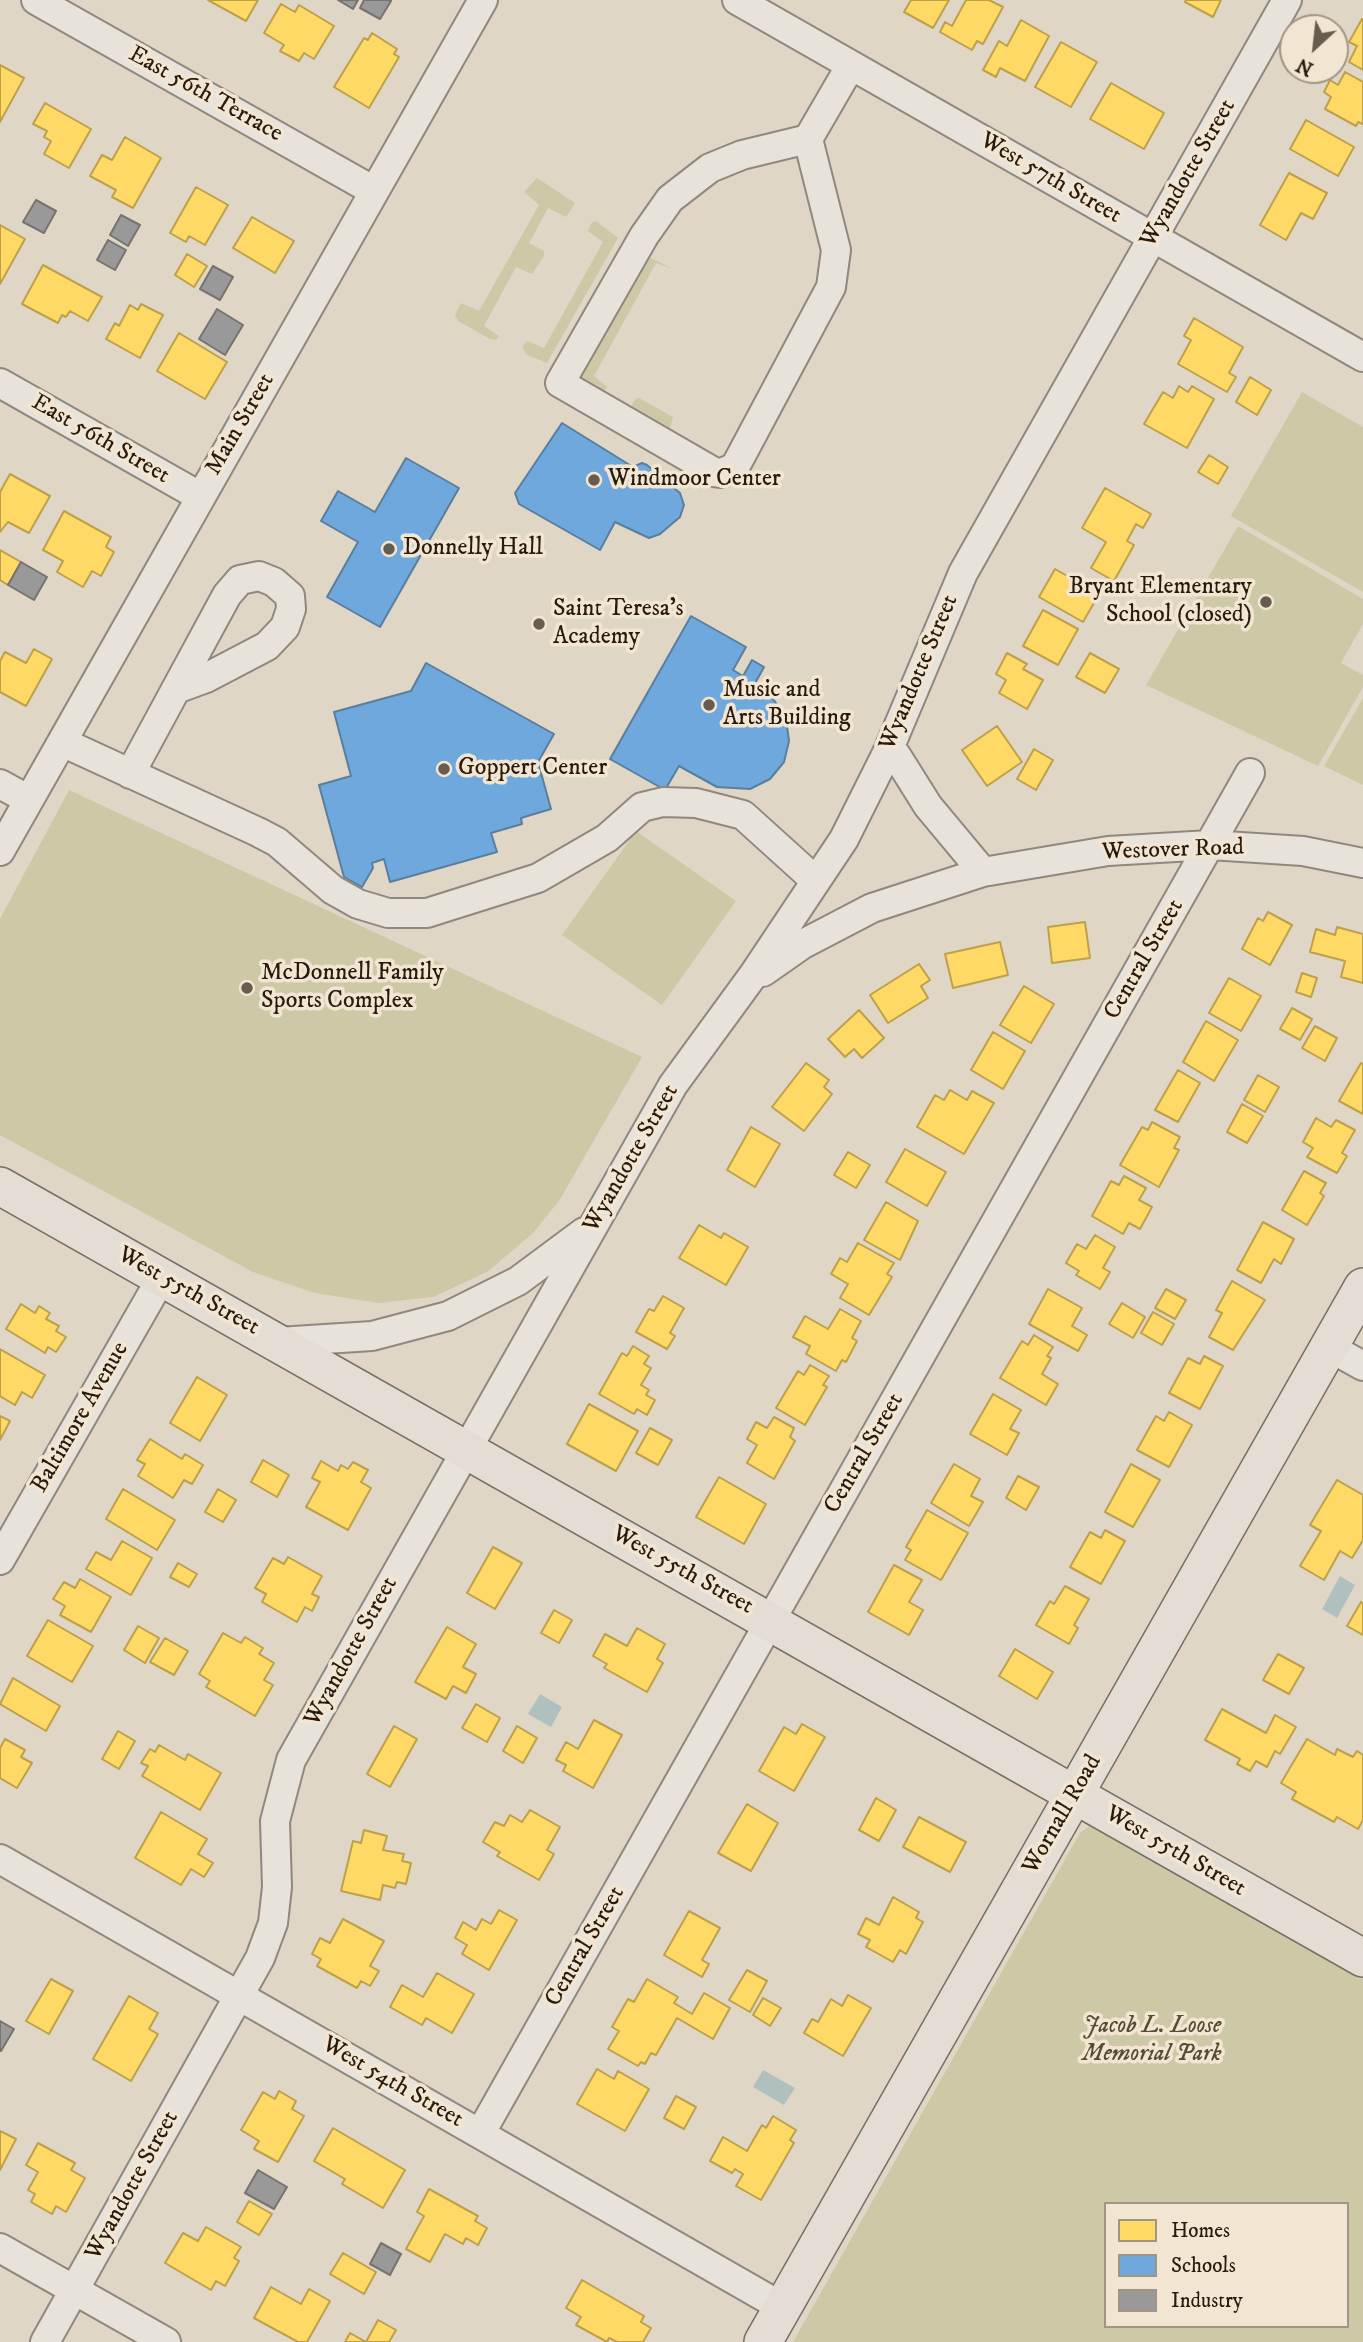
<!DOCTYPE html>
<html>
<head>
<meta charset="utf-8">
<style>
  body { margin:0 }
  #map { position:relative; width:1363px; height:2342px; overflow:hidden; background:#e0d6c6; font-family:"IM FELL DW Pica",serif }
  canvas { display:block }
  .legend { position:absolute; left:1104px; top:2202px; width:245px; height:126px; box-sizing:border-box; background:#f2e6d3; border:2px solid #a19584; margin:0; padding:9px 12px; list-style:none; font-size:21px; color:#281b0d }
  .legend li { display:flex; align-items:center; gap:14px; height:35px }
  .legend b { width:35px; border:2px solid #a19584 }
  .north { position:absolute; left:1279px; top:14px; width:70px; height:70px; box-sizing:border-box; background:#f2e6d3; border:2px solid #a19584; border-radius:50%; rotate:207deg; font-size:19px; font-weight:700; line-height:28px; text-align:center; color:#281b0d }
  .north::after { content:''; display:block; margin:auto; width:24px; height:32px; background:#685c4e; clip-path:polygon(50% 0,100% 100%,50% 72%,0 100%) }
</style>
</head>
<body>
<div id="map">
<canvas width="1363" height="2342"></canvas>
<ul class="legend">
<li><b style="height:19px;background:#ffd966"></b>Homes</li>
<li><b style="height:19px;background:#6fa8dc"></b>Schools</li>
<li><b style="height:19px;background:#999"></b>Industry</li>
</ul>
<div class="north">N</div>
</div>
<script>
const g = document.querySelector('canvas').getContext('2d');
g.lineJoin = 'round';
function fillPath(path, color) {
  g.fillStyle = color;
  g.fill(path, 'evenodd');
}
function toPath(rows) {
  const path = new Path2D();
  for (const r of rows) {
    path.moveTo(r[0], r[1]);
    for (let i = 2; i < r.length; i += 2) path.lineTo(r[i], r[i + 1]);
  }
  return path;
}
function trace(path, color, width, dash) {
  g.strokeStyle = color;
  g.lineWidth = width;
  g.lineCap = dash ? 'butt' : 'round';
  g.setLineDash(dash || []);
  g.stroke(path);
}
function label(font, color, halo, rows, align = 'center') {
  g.font = font + ' "IM FELL DW Pica",serif';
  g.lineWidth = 7;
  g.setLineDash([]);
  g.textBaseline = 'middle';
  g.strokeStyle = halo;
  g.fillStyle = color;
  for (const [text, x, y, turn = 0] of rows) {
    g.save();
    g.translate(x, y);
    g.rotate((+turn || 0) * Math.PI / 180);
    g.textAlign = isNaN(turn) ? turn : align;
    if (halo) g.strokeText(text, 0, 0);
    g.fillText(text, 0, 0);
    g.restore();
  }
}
fillPath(toPath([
  [537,178,575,203,566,217,548,208,529,243,544,251,544,256,532,274,516,267,484,326,499,336,496,340,490,339,458,321,455,315,461,303,479,311,539,205,524,192],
  [596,221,618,238,547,363,527,355,522,347,527,341,544,348,603,242,588,231,592,222],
  [651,258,673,269,656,263,594,376,607,387,605,391,599,391,581,380,579,374,644,262],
  [1302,392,1363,427,1363,592,1231,516],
  [639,398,673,417,670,428,630,409,635,399],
  [1238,526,1363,599,1363,624,1341,663,1363,675,1363,687,1318,766,1146,685],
  [1363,698,1363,785,1324,766],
  [69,790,642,1057,559,1201,532,1234,487,1272,433,1297,379,1303,315,1293,253,1272,0,1135,0,919],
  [636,831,736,901,662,1005,562,935],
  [1092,1824,1363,1974,1363,2342,793,2342,1080,1833],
  [1106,2204,1347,2204,1347,2326,1106,2326]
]), '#cdc8a6');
fillPath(toPath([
  [1340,1576,1355,1585,1337,1618,1322,1609],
  [540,1694,562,1707,551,1727,528,1714],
  [763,2070,795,2088,784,2105,753,2087]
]), '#b0c0be');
const homes = toPath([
  [208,0,258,0,246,21,208,0],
  [911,0,949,0,933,28,904,12,911,0],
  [966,0,989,0,1003,7,983,44,977,41,972,50,940,32,945,22,952,26,966,0],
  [1186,0,1221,0,1213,17,1185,2,1186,0],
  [281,4,295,12,299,5,334,26,314,59,304,53,299,61,280,51,284,45,264,33,281,4],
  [1362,19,1363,20,1363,70,1349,62,1357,46,1349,42,1362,19],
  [1021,20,1049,36,1025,81,1000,68,996,77,983,70,999,41,1007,46,1021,20],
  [372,33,397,49,394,54,399,57,369,108,334,87,364,38,368,40,372,33],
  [1061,42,1097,62,1071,107,1035,87,1061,42],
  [0,65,24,78,0,122,0,65],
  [1345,72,1363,82,1363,124,1358,122,1356,126,1325,109,1331,97,1324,92,1330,80,1338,85,1345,72],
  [1111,83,1164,113,1144,149,1090,119,1111,83],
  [45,103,91,129,69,168,44,154,51,141,44,137,47,131,33,124,45,103],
  [1306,120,1354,147,1338,176,1290,149,1306,120],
  [125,137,161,158,133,208,112,197,116,190,90,176,102,155,112,160,125,137],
  [1289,173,1327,193,1313,219,1301,213,1286,240,1260,225,1289,173],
  [196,187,228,205,205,245,189,236,186,242,170,233,196,187],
  [252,217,294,241,275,273,233,248,252,217],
  [0,225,25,239,0,284,0,225],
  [187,254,207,266,194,287,175,275,187,254],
  [43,265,102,297,88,321,70,311,66,317,62,315,58,323,22,304,43,265],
  [141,304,163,315,140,358,106,339,115,323,119,326,130,305,138,310,141,304],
  [1194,318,1243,347,1229,373,1236,377,1227,392,1178,364,1191,340,1184,336,1194,318],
  [179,333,227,362,205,399,157,371,179,333],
  [1250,377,1271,390,1257,415,1236,402,1250,377],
  [1179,386,1188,392,1192,386,1214,399,1187,448,1144,424,1163,392,1173,398,1179,386],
  [1209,455,1228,467,1218,484,1198,472,1209,455],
  [10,474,50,496,29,533,8,522,0,532,0,492,10,474],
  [1105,488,1151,514,1143,528,1136,524,1127,541,1134,545,1114,581,1091,568,1106,542,1082,528,1105,488],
  [64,511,111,537,106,547,114,552,101,576,92,571,83,587,57,572,63,561,43,550,64,511],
  [0,550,21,562,8,585,0,580,0,550],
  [1055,569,1099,594,1083,622,1039,597,1055,569],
  [1043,610,1078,629,1058,665,1023,646,1043,610],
  [34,649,52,659,26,706,0,692,0,661,5,652,26,663,34,649],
  [1007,653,1027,664,1023,669,1043,680,1027,709,999,693,1006,680,996,674,1007,653],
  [1090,653,1119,669,1105,693,1076,677,1090,653],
  [997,726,1022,762,987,786,962,750,997,726],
  [1034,749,1053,760,1036,790,1017,779,1034,749],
  [1268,912,1292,925,1270,965,1242,949,1258,918,1263,921,1268,912],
  [1085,922,1090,958,1052,963,1048,927,1085,922],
  [1337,927,1363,934,1363,983,1341,977,1345,961,1310,952,1316,929,1335,935,1337,927],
  [1000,942,1008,975,953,988,945,954,1000,942],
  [919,964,930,980,921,986,928,998,888,1023,870,995,919,964],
  [1302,973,1317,978,1311,997,1296,992,1302,973],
  [1229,978,1261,996,1241,1031,1209,1013,1229,978],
  [1024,986,1054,1004,1031,1043,1000,1025,1024,986],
  [1292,1008,1312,1019,1300,1040,1280,1029,1292,1008],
  [859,1010,884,1038,862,1058,854,1049,845,1057,828,1039,859,1010],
  [1206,1021,1238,1040,1214,1081,1183,1062,1206,1021],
  [1315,1026,1337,1038,1325,1061,1302,1048,1315,1026],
  [993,1032,1025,1051,1003,1089,971,1070,993,1032],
  [806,1063,829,1080,824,1087,832,1094,804,1131,772,1107,806,1063],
  [1361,1063,1363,1064,1363,1114,1339,1101,1361,1063],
  [1178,1070,1200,1083,1178,1122,1155,1110,1178,1070],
  [1258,1075,1279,1087,1265,1112,1244,1100,1258,1075],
  [950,1090,967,1100,972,1091,994,1103,964,1154,917,1127,935,1095,944,1100,950,1090],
  [1242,1104,1263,1116,1247,1143,1227,1132,1242,1104],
  [1316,1118,1331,1127,1336,1120,1355,1130,1342,1153,1347,1156,1337,1173,1307,1157,1313,1148,1303,1142,1316,1118],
  [1152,1122,1180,1137,1174,1148,1179,1150,1159,1187,1120,1165,1142,1127,1148,1130,1152,1122],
  [751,1127,780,1144,755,1187,727,1170,751,1127],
  [905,1149,946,1172,927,1206,886,1182,905,1149],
  [848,1152,870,1165,856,1188,834,1175,848,1152],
  [1304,1171,1326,1183,1320,1193,1324,1196,1307,1225,1282,1210,1304,1171],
  [1124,1176,1146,1188,1139,1200,1152,1207,1140,1229,1129,1223,1123,1234,1092,1216,1111,1181,1119,1185,1124,1176],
  [886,1202,918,1221,900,1260,864,1240,886,1202],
  [1263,1222,1294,1239,1281,1264,1274,1259,1261,1283,1237,1270,1263,1222],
  [699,1225,721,1238,724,1233,748,1247,726,1285,679,1258,699,1225],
  [1095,1235,1115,1247,1103,1268,1110,1272,1100,1289,1076,1275,1079,1271,1066,1263,1077,1244,1086,1249,1095,1235],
  [858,1243,894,1263,887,1274,892,1277,869,1315,840,1298,848,1284,831,1274,840,1258,847,1262,858,1243],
  [1232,1281,1265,1300,1233,1350,1209,1337,1222,1313,1216,1310,1232,1281],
  [1048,1289,1082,1308,1072,1326,1087,1335,1078,1351,1029,1324,1048,1289],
  [1166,1289,1186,1300,1175,1319,1155,1308,1166,1289],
  [663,1296,684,1308,670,1333,675,1336,667,1349,636,1332,649,1309,654,1311,663,1296],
  [1122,1303,1145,1317,1133,1338,1109,1324,1122,1303],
  [21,1304,35,1313,39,1306,50,1313,46,1319,59,1326,56,1331,66,1337,56,1352,48,1347,45,1353,6,1329,21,1304],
  [840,1309,861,1321,852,1338,857,1341,846,1362,842,1360,836,1371,806,1354,810,1346,793,1337,805,1316,828,1329,840,1309],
  [1153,1312,1174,1324,1162,1345,1141,1333,1153,1312],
  [1034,1335,1053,1347,1047,1356,1051,1358,1042,1374,1058,1384,1046,1405,1000,1378,1022,1341,1028,1345,1034,1335],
  [633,1346,649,1356,644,1364,651,1368,641,1385,649,1390,646,1395,655,1400,647,1415,637,1409,634,1414,599,1394,622,1353,627,1356,633,1346],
  [0,1349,45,1375,32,1398,22,1392,15,1405,0,1396,0,1349],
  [1204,1356,1223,1366,1200,1409,1169,1393,1188,1358,1200,1364,1204,1356],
  [810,1365,829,1376,823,1385,827,1387,805,1425,776,1408,798,1371,804,1375,810,1365],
  [197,1377,227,1395,200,1441,170,1423,197,1377],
  [993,1394,1021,1410,1010,1429,1019,1433,1007,1455,970,1434,993,1394],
  [589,1404,638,1431,616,1471,567,1444,589,1404],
  [1169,1412,1192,1425,1169,1467,1137,1450,1156,1416,1164,1421,1169,1412],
  [0,1416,10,1421,0,1440,0,1416],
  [774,1417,794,1428,790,1437,795,1441,774,1479,747,1463,757,1445,747,1439,756,1422,767,1428,774,1417],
  [650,1428,672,1440,658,1465,636,1453,650,1428],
  [150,1439,182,1459,185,1454,203,1465,192,1484,184,1480,173,1498,138,1476,145,1464,137,1460,150,1439],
  [263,1460,289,1475,277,1497,251,1482,263,1460],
  [321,1461,338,1471,341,1465,348,1469,353,1462,368,1470,361,1482,371,1488,348,1530,306,1507,320,1482,312,1478,321,1461],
  [954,1464,980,1479,971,1496,983,1502,969,1526,931,1503,954,1464],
  [1131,1464,1160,1480,1133,1527,1105,1512,1131,1464],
  [1018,1476,1039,1487,1026,1510,1006,1498,1018,1476],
  [719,1477,766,1504,744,1544,696,1517,719,1477],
  [1337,1480,1363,1495,1363,1540,1352,1558,1340,1551,1324,1580,1300,1566,1321,1531,1310,1525,1337,1480],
  [123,1489,175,1520,157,1550,106,1519,123,1489],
  [218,1489,236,1500,223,1522,205,1512,218,1489],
  [927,1510,968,1533,941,1580,905,1560,911,1550,906,1547,927,1510],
  [1105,1530,1125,1541,1101,1584,1070,1567,1090,1532,1101,1538,1105,1530],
  [122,1541,152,1558,131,1595,86,1569,96,1552,111,1560,122,1541],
  [493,1547,522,1563,495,1609,467,1593,493,1547],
  [288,1557,322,1576,312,1594,319,1597,312,1611,305,1607,297,1622,262,1602,266,1594,255,1588,273,1558,284,1564,288,1557],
  [178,1563,197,1574,189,1587,170,1577,178,1563],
  [894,1565,922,1580,909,1602,923,1610,909,1635,868,1612,894,1565],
  [80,1579,111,1597,91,1632,60,1615,65,1606,53,1599,64,1582,75,1588,80,1579],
  [1065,1586,1089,1599,1074,1625,1078,1628,1069,1644,1036,1625,1050,1601,1054,1604,1065,1586],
  [1361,1602,1363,1604,1363,1635,1347,1626,1361,1602],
  [554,1610,572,1620,559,1643,541,1633,554,1610],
  [48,1620,93,1646,72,1682,27,1656,48,1620],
  [138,1626,159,1638,145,1663,124,1650,138,1626],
  [447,1627,476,1644,463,1667,476,1674,466,1693,453,1686,446,1699,415,1682,447,1627],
  [637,1628,665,1644,657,1659,663,1663,647,1692,604,1668,607,1664,593,1656,605,1634,627,1646,637,1628],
  [223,1633,241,1643,245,1637,263,1648,259,1654,274,1663,264,1680,273,1685,255,1716,206,1687,210,1681,199,1674,223,1633],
  [165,1638,188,1651,174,1675,150,1662,165,1638],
  [1015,1649,1053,1672,1037,1699,999,1676,1015,1649],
  [1278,1654,1304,1668,1289,1694,1263,1680,1278,1654],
  [13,1678,60,1706,46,1731,0,1704,13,1678],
  [476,1704,500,1718,487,1742,462,1728,476,1704],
  [1222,1709,1266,1733,1275,1715,1296,1727,1280,1754,1275,1751,1267,1767,1256,1761,1250,1771,1237,1764,1240,1759,1205,1740,1222,1709],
  [594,1720,622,1735,593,1788,563,1771,566,1765,556,1760,566,1742,578,1749,594,1720],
  [802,1724,825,1737,794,1791,759,1771,784,1727,796,1734,802,1724],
  [394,1726,417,1739,390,1787,367,1774,394,1726],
  [517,1726,537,1738,523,1763,503,1751,517,1726],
  [118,1731,135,1741,119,1769,102,1759,118,1731],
  [5,1739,25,1750,21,1757,32,1763,17,1788,0,1778,0,1748,5,1739],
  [1307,1739,1335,1755,1337,1749,1353,1757,1357,1751,1363,1755,1363,1820,1358,1829,1337,1817,1334,1822,1292,1799,1296,1792,1281,1783,1307,1739],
  [159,1745,185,1760,188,1754,221,1773,200,1810,142,1776,148,1766,141,1763,150,1749,155,1752,159,1745],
  [876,1798,896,1810,879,1841,859,1830,876,1798],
  [747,1804,778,1823,751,1871,718,1853,747,1804],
  [530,1810,560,1827,547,1850,554,1854,539,1880,497,1856,500,1852,483,1842,495,1822,504,1826,510,1815,522,1822,530,1810],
  [161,1812,207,1839,198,1854,213,1863,204,1877,191,1869,181,1885,135,1858,161,1812],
  [919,1817,966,1842,950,1872,903,1847,919,1817],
  [364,1830,387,1836,383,1850,404,1854,402,1861,411,1863,406,1884,397,1882,395,1888,383,1885,380,1900,341,1891,353,1841,361,1843,364,1830],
  [893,1897,919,1912,916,1918,923,1922,906,1954,900,1950,893,1962,866,1947,870,1940,858,1934,866,1918,879,1925,893,1897],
  [499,1910,517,1920,489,1970,462,1954,467,1945,455,1938,463,1922,476,1930,482,1919,491,1924,499,1910],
  [689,1911,720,1928,702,1960,709,1964,702,1977,664,1955,689,1911],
  [343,1919,384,1941,370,1966,379,1971,370,1986,361,1981,357,1988,317,1966,321,1959,312,1954,320,1938,330,1943,343,1919],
  [747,1970,767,1981,750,2012,729,2000,747,1970],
  [437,1973,474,1994,452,2033,426,2018,422,2025,390,2007,402,1985,423,1997,437,1973],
  [51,1979,73,1991,49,2034,26,2021,51,1979],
  [647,1979,678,1997,674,2003,692,2014,704,1993,730,2008,713,2039,677,2018,656,2055,651,2053,645,2064,641,2062,638,2066,608,2049,619,2031,612,2027,628,1999,634,2002,647,1979],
  [848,1995,871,2008,843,2056,804,2033,812,2019,818,2022,831,1999,842,2006,848,1995],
  [129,1996,158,2013,149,2029,158,2034,131,2081,93,2059,129,1996],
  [763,1998,781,2008,770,2026,753,2015,763,1998],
  [597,2069,614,2079,618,2071,649,2089,625,2131,577,2104,597,2069],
  [279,2091,296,2101,292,2109,304,2116,278,2162,254,2149,259,2141,241,2130,263,2092,275,2099,279,2091],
  [676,2096,696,2107,684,2129,664,2118,676,2096],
  [773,2116,796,2130,790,2140,794,2143,761,2200,736,2186,743,2174,735,2169,732,2173,710,2161,723,2137,747,2151,762,2125,766,2128,773,2116],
  [333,2128,405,2170,383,2208,342,2184,345,2179,314,2161,333,2128],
  [0,2131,16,2139,0,2170,0,2131],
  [38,2143,75,2163,71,2170,85,2178,66,2212,56,2206,52,2214,31,2202,35,2194,28,2190,38,2172,26,2165,38,2143],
  [429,2189,478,2216,475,2221,487,2228,478,2245,466,2238,463,2244,445,2234,430,2262,406,2249,424,2216,417,2212,429,2189],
  [249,2201,272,2214,259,2235,237,2222,249,2201],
  [206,2227,241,2247,234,2258,239,2261,225,2286,216,2281,211,2290,165,2263,183,2233,198,2241,206,2227],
  [343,2253,376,2272,364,2294,330,2274,343,2253],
  [582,2280,644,2316,641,2322,651,2328,643,2342,617,2342,609,2338,607,2342,576,2325,581,2317,566,2308,582,2280],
  [271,2287,301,2304,309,2289,330,2301,307,2342,298,2342,254,2318,271,2287],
  [378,2320,396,2330,389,2342,345,2342,350,2333,366,2342,378,2320]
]);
fillPath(homes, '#ffd966');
trace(homes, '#bea04b', 2);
const schools = toPath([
  [562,423,633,467,642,463,647,465,680,493,684,505,680,517,660,534,649,538,615,522,600,550,519,504,515,493,562,423],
  [406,458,459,488,380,627,327,597,358,542,321,521,338,491,375,512,406,458],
  [691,616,746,647,733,670,743,676,752,660,764,667,753,687,774,700,786,719,789,741,784,762,770,779,750,789,717,787,679,766,665,790,610,759,691,616],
  [426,663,554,734,538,762,551,809,521,818,522,824,491,833,497,852,390,882,384,859,372,863,373,868,362,887,344,877,319,785,351,776,334,712,411,691,426,663]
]);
fillPath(schools, '#6fa8dc');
trace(schools, '#5a7e9e', 2);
const industry = toPath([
  [338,0,358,0,353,9,338,0],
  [364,0,388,0,391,1,380,19,360,8,364,0],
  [36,200,56,211,44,233,23,222,36,200],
  [121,215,140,225,128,246,110,235,121,215],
  [108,240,126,250,115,270,97,260,108,240],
  [213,266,233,277,220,300,200,289,213,266],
  [217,309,243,325,225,355,199,339,217,309],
  [21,562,47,577,34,600,8,585,21,562],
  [0,2021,14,2029,1,2051,0,2051,0,2021],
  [258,2170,287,2187,274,2209,245,2193,258,2170],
  [381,2243,401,2254,390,2275,370,2264,381,2243]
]);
fillPath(industry, '#999');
trace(industry, '#77736f', 2);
const minor = toPath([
  [36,0,374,191],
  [737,0,1363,357],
  [808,139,836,250,831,287,735,467,722,473,714,472,560,383,644,236,670,199,710,168,742,155,808,139,851,65],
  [0,383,201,497],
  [62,742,258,832,277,842,333,890,358,904,388,913,427,913,538,878,607,838,642,807,663,802,696,803,743,815,816,881],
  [888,751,896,755,928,806,983,872,1108,851,1210,845,1303,851,1363,863],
  [130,774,176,689,227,595,240,580,259,576,274,582,290,596,291,609,285,627,267,646,206,678,176,689],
  [0,784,29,800],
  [0,851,483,0],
  [763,972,803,944,872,908,983,872],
  [278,1342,372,1336,448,1316,518,1281,584,1232],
  [1329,1347,1363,1366],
  [0,1560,162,1277],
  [0,1859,782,2307],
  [480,2134,1250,773],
  [0,2248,166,2342],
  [45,2342,260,1958,273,1923,277,1887,275,1821,291,1760,673,1085,754,974,844,839,888,751,963,573,1287,0]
]);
const major = toPath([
  [0,1186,1363,1958],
  [763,2342,1363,1287]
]);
trace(minor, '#90887e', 32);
trace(major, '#766f65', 40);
trace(minor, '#e7e2da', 28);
trace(major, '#e3ddd4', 37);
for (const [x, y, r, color] of [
  [594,480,7,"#685c4e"],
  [389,549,7,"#685c4e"],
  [1266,602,7,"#685c4e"],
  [539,624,7,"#685c4e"],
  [709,705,7,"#685c4e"],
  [444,769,7,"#685c4e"],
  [247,988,7,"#685c4e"]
]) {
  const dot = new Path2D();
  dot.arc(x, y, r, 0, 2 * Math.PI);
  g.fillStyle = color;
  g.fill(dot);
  trace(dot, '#f2e6d3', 2.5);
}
label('24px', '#281b0d', '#f2e6d3', [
  ["East 56th Terrace",205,95,29],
  ["Wyandotte Street",1189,174,-60],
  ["West 57th Street",1050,179,30],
  ["Main Street",241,425,-60],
  ["East 56th Street",100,440,30],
  ["Wyandotte Street",920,673,-67],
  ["Westover Road",1173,851,-2],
  ["Central Street",1145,960,-60],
  ["Wyandotte Street",632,1159,-60],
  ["West 55th Street",188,1292,29],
  ["Baltimore Avenue",81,1418,-60],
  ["Central Street",865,1454,-60],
  ["West 55th Street",682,1571,29],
  ["Wyandotte Street",352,1652,-61],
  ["Wornall Road",1063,1815,-60],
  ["West 55th Street",1175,1852,30],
  ["Central Street",586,1947,-60],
  ["West 54th Street",392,2083,30],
  ["Wyandotte Street",133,2186,-61]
]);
label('24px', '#281b0d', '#f2e6d3', [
  ["Windmoor Center",608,480],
  ["Donnelly Hall",403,549],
  ["Bryant Elementary",1252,588,"right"],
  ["School (closed)",1252,616,"right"],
  ["Saint Teresa's",553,610],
  ["Academy",553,638],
  ["Music and",723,691],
  ["Arts Building",723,719],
  ["Goppert Center",458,769],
  ["McDonnell Family",261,974],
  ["Sports Complex",261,1002]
], 'left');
label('italic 24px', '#554b33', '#f2e6d3', [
  ["Jacob L. Loose",1152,2027],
  ["Memorial Park",1152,2055]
]);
</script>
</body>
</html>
